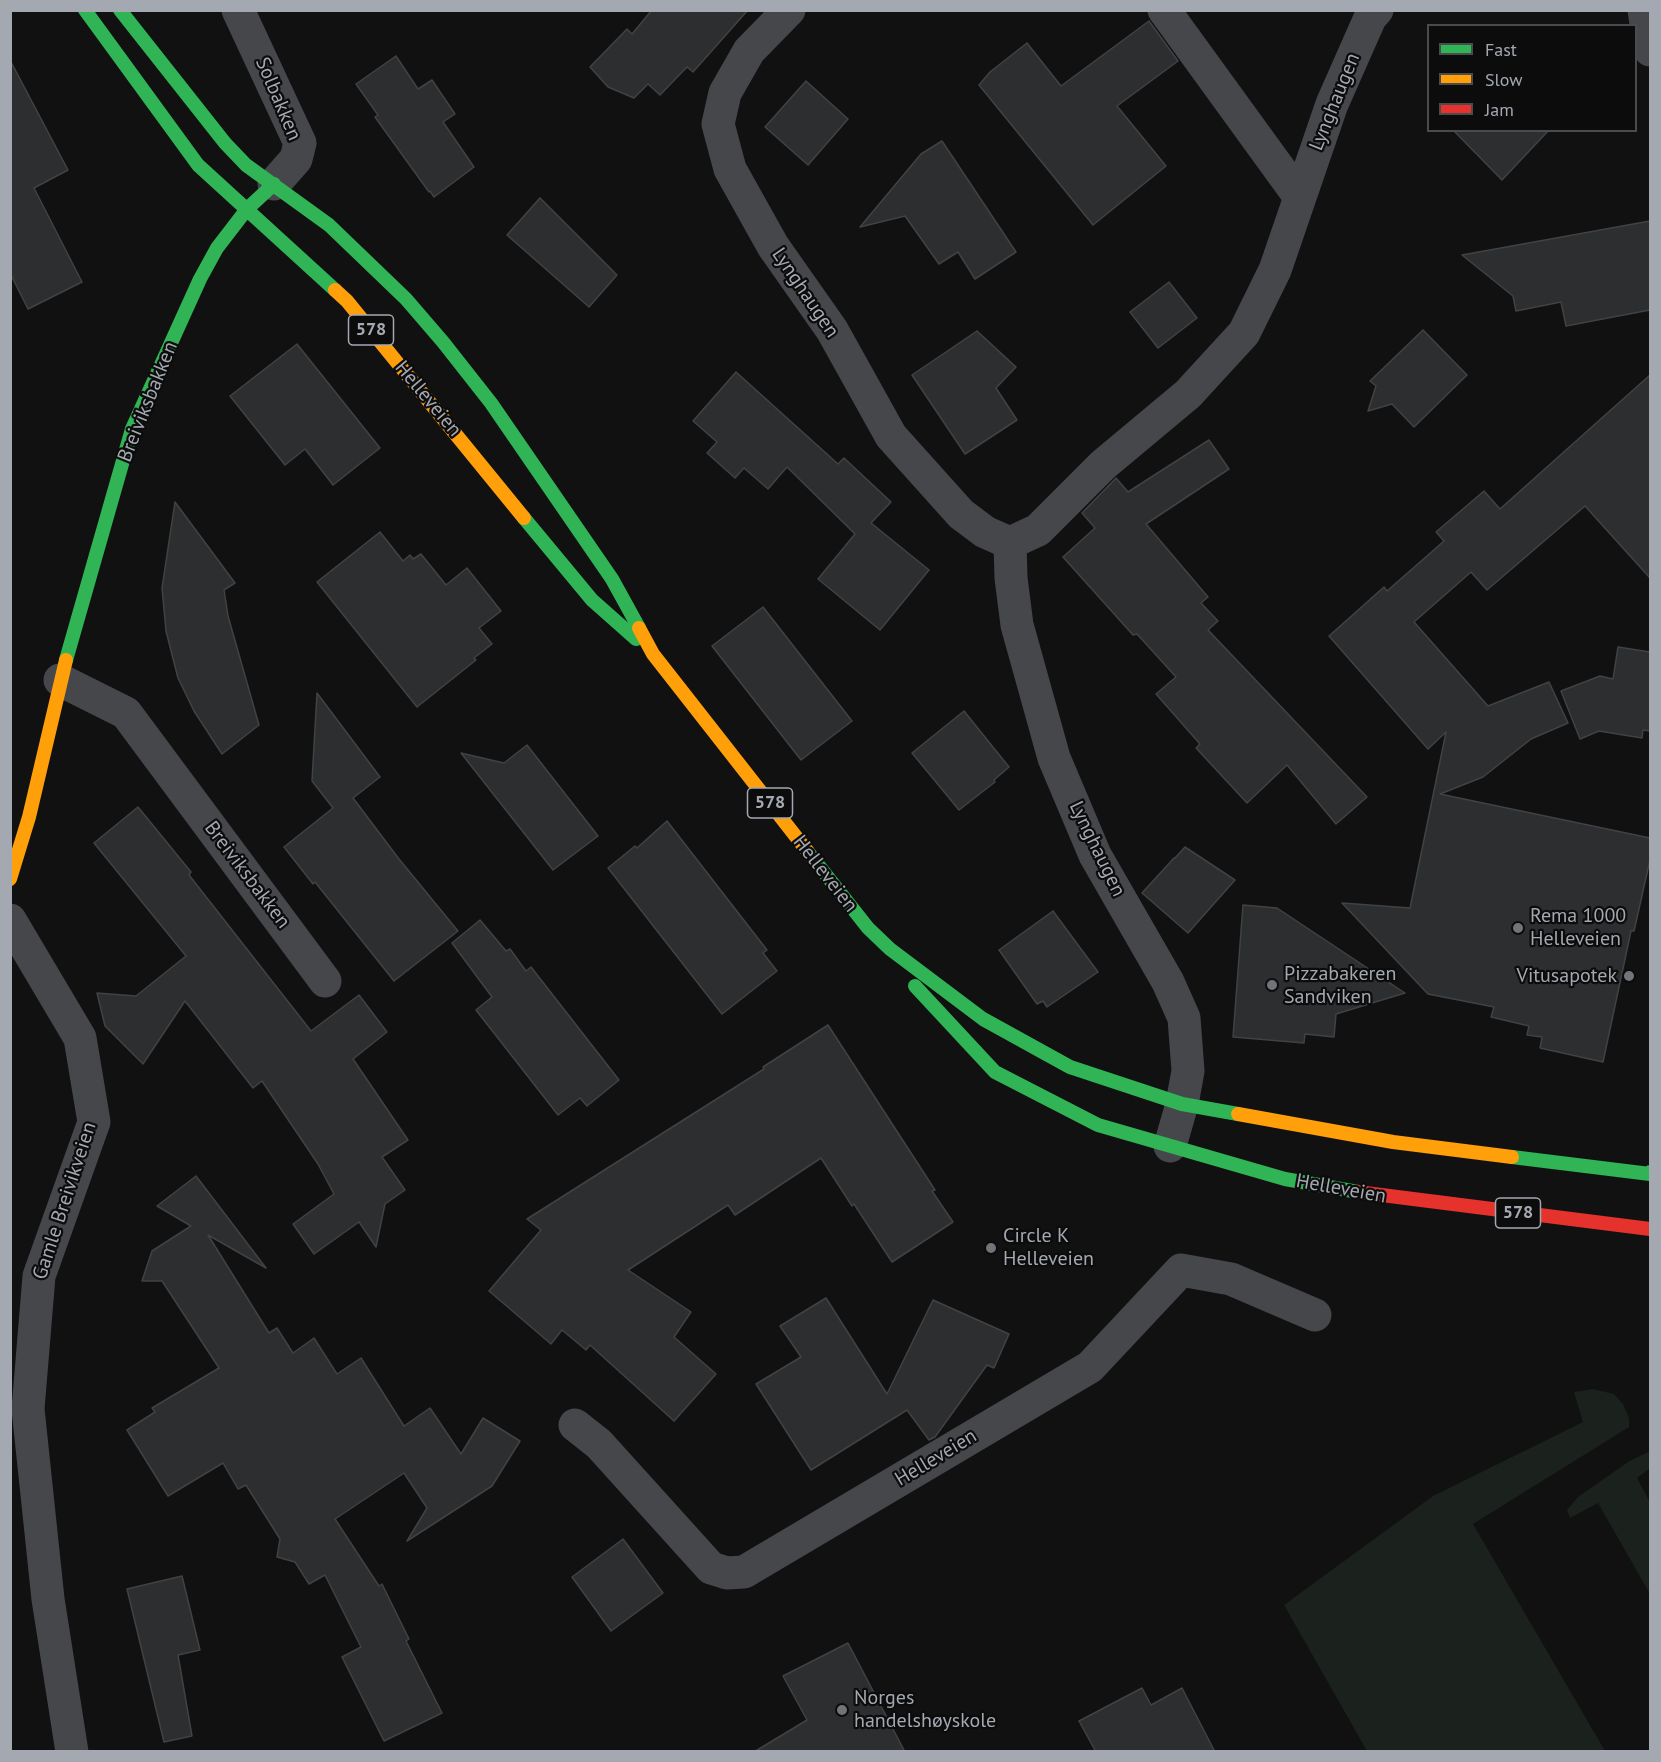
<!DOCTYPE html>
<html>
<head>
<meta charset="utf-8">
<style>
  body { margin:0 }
  #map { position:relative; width:1661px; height:1762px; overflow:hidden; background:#111112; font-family:"PT Sans",sans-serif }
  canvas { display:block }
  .frame { position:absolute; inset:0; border:12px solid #a4a9b1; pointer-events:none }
  .legend { position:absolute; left:1427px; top:24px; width:210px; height:108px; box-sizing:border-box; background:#0c0c0d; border:2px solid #494b4f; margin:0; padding:8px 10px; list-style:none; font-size:18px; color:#a4a9b1 }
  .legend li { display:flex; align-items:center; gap:12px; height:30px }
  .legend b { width:30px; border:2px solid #494b4f }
</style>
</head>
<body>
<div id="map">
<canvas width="1661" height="1762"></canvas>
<div class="frame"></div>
<ul class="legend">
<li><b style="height:8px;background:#30b455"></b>Fast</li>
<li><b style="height:8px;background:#ff9f0a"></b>Slow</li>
<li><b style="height:8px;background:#e5322d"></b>Jam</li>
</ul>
</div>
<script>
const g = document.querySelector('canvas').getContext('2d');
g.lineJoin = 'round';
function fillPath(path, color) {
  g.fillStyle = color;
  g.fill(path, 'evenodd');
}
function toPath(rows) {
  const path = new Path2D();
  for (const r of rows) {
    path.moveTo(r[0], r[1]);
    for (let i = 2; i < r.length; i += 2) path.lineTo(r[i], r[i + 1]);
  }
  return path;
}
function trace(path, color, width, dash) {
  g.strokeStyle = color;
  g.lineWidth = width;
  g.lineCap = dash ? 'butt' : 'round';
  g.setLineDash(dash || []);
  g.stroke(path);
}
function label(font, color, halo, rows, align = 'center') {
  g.font = font + ' "PT Sans",sans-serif';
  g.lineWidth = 4.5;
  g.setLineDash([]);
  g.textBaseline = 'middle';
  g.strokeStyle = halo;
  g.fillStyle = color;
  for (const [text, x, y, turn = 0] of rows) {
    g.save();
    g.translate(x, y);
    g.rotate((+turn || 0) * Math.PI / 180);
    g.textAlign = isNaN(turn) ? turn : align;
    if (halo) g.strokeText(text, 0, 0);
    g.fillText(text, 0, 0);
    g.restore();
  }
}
fillPath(toPath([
  [1593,1389,1614,1394,1623,1404,1629,1418,1629,1427,1473,1524,1605,1751,1367,1751,1284,1605,1433,1496,1583,1422,1574,1392],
  [1650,1451,1650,1468,1637,1478,1650,1502,1650,1594,1598,1503,1570,1518,1567,1510,1578,1497,1628,1462]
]), '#1b211c');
const building = toPath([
  [652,10,748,10,693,72,687,67,660,95,648,84,634,98,608,87,590,67,627,29,632,34,652,10],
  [1149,21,1178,61,1117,106,1166,166,1093,225,979,85,990,72,1027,43,1061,86,1149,21],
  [396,56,418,89,432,80,455,114,443,122,474,167,434,197,430,191,429,192,375,117,378,115,356,84,396,56],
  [10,60,68,170,34,188,82,282,28,309,10,273,10,60],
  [806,81,848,119,808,165,765,127,806,81],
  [1453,130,1549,130,1502,180,1453,130],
  [942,141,1016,252,975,279,958,252,939,264,905,216,860,227,921,154,942,141],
  [540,198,617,275,589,307,507,235,540,198],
  [1650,221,1650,310,1566,326,1561,302,1516,311,1513,296,1462,255,1650,221],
  [1169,282,1197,318,1158,348,1130,312,1169,282],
  [1423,330,1467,375,1414,427,1392,404,1368,411,1376,386,1370,381,1423,330],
  [977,331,1016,367,996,388,1017,420,965,454,912,375,977,331],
  [297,344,380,448,333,485,305,449,285,465,230,396,297,344],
  [736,372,838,464,844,458,891,502,871,523,929,570,880,630,818,579,855,534,787,467,768,489,744,468,735,478,707,453,717,442,693,421,736,372],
  [1650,375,1650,578,1585,506,1487,590,1471,572,1414,622,1488,706,1549,682,1568,723,1531,739,1483,777,1440,794,1650,838,1650,860,1634,931,1631,931,1603,1062,1540,1048,1542,1037,1527,1035,1529,1026,1491,1017,1494,1007,1428,994,1342,903,1410,908,1446,732,1428,749,1329,636,1384,587,1387,591,1444,541,1436,532,1484,491,1500,509,1650,375],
  [1209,440,1229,469,1146,524,1208,597,1201,603,1218,621,1208,630,1367,797,1336,824,1287,765,1247,803,1196,748,1200,744,1156,694,1176,677,1137,634,1133,635,1063,557,1095,528,1082,513,1116,478,1128,492,1209,440],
  [175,502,235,583,224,590,228,616,259,725,222,754,194,711,178,678,166,631,162,588,175,502],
  [380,532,403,561,410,555,413,559,421,554,446,585,467,568,501,611,479,628,492,644,474,658,476,660,417,707,317,582,380,532],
  [763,607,852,721,801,760,712,646,763,607],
  [1618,647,1650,652,1650,731,1643,730,1642,738,1599,731,1580,739,1561,691,1600,676,1613,679,1618,647],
  [317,693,380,777,353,798,399,859,458,931,394,981,315,882,313,884,284,847,333,808,312,781,317,693],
  [964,711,1009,767,994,780,995,782,959,810,912,753,964,711],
  [527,745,598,836,553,870,461,753,504,763,527,745],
  [138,807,191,872,189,875,311,1031,359,995,387,1032,353,1059,408,1140,382,1157,405,1190,385,1204,376,1247,359,1222,314,1254,293,1224,334,1194,318,1164,262,1081,253,1088,185,1001,143,1064,105,1026,97,993,136,996,186,956,94,843,138,807],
  [667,821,767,950,763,953,777,971,722,1014,608,868,635,846,637,848,667,821],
  [1185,847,1235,880,1188,933,1142,893,1174,858,1175,858,1185,847],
  [1243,905,1277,908,1405,993,1336,1014,1334,1037,1305,1034,1304,1043,1233,1037,1243,905],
  [1053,911,1098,972,1047,1007,1043,1001,1037,1004,999,950,1053,911],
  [480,920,506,951,510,949,526,971,531,967,619,1080,587,1106,580,1098,558,1115,476,1010,492,997,452,943,480,920],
  [828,1025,935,1190,932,1191,953,1222,892,1262,854,1204,852,1206,821,1158,735,1215,728,1205,628,1270,691,1312,674,1337,716,1374,674,1421,590,1345,586,1350,562,1330,551,1344,489,1291,541,1230,527,1219,764,1069,763,1067,828,1025],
  [196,1176,266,1268,208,1235,269,1333,277,1328,293,1353,314,1338,337,1374,361,1358,404,1426,430,1408,461,1454,483,1418,520,1441,492,1486,407,1541,427,1508,404,1473,335,1519,379,1586,382,1584,409,1639,406,1641,442,1713,384,1741,342,1657,361,1647,325,1575,309,1584,295,1562,277,1557,280,1539,246,1485,238,1489,223,1463,168,1496,127,1430,155,1412,152,1408,219,1368,162,1281,142,1281,152,1251,191,1226,157,1206,196,1176],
  [826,1298,887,1394,933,1300,1009,1334,994,1368,987,1365,935,1437,929,1440,907,1410,811,1470,756,1384,801,1357,780,1326,826,1298],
  [623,1539,663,1593,611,1631,572,1577,623,1539],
  [182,1576,200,1650,178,1655,192,1736,164,1742,127,1589,182,1576],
  [848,1643,905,1752,754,1752,807,1720,783,1676,848,1643],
  [1142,1688,1151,1705,1182,1688,1215,1752,1096,1752,1079,1721,1142,1688]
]);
fillPath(building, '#2d2e2f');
trace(building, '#414244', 1.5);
trace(toPath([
  [238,10,300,143,296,159,274,184],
  [789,10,749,51,725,93,718,124,730,169,773,246,832,330,891,436,961,514,985,532,1010,543,1038,530,1103,465,1188,394,1244,333,1275,270,1332,104,1370,18,1377,10],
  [1164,10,1299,196],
  [1644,10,1650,50],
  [1010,543,1011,578,1017,625,1054,758,1095,855,1168,982,1184,1018,1188,1071,1182,1104,1170,1146],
  [60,680,126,713,325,981],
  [10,920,80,1038,94,1122,39,1276,28,1409,48,1599,72,1752],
  [575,1425,599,1444,711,1568,727,1573,744,1572,1090,1367,1181,1270,1231,1279,1315,1315]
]), '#46474a', 33);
trace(toPath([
  [85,10,198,165,335,290],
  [120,10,225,143,246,165,329,225,406,299,443,342,491,403,612,579,639,628],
  [524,518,592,600,636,639],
  [66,660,132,429,200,279,217,248,247,209,274,184],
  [808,852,868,928,890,949,983,1019,1070,1067,1182,1104,1238,1114],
  [915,986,995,1072,1098,1125,1285,1179,1358,1192],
  [1512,1157,1650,1174],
  [1649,1173,1650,1172]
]), '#30b455', 14);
trace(toPath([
  [335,290,347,301,524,518],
  [639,628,653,654,808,852],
  [10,879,29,817,66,660],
  [1238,1114,1393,1142,1512,1157]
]), '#ff9f0a', 14);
trace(toPath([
  [1358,1192,1650,1229]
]), '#e5322d', 14);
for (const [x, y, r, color] of [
  [1518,928,6,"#717479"],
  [1629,976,6,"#717479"],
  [1272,985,6,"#717479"],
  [991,1248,6,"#717479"],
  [842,1710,6,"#717479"]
]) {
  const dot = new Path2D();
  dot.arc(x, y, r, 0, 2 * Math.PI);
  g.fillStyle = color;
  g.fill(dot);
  trace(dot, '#0c0c0d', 2);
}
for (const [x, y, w] of [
  [371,330,45],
  [770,803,45],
  [1518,1213,45]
]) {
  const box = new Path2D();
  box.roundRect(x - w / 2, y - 15, w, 30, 4.5);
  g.fillStyle = '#0c0c0d';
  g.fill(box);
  trace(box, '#a4a9b1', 1.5);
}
label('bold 18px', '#a4a9b1', null, [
  ["578",371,330],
  ["578",770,803],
  ["578",1518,1213]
]);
label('20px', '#a4a9b1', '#0c0c0d', [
  ["Solbakken",278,99,67],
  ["Lynghaugen",1335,102,-68],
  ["Lynghaugen",805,293,56],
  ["Helleveien",428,399,50],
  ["Breiviksbakken",148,402,-68],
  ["Lynghaugen",1097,849,64],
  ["Helleveien",825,874,52],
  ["Breiviksbakken",247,875,53],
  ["Helleveien",1341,1189,10],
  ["Gamle Breivikveien",65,1201,-72],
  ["Helleveien",936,1458,-31]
]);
label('20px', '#a4a9b1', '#0c0c0d', [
  ["Rema 1000",1530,916],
  ["Helleveien",1530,939],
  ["Pizzabakeren",1284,974],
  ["Sandviken",1284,997],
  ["Vitusapotek",1617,976,"right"],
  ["Circle K",1003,1236],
  ["Helleveien",1003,1259],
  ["Norges",854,1698],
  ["handelshøyskole",854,1721]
], 'left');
</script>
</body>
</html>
